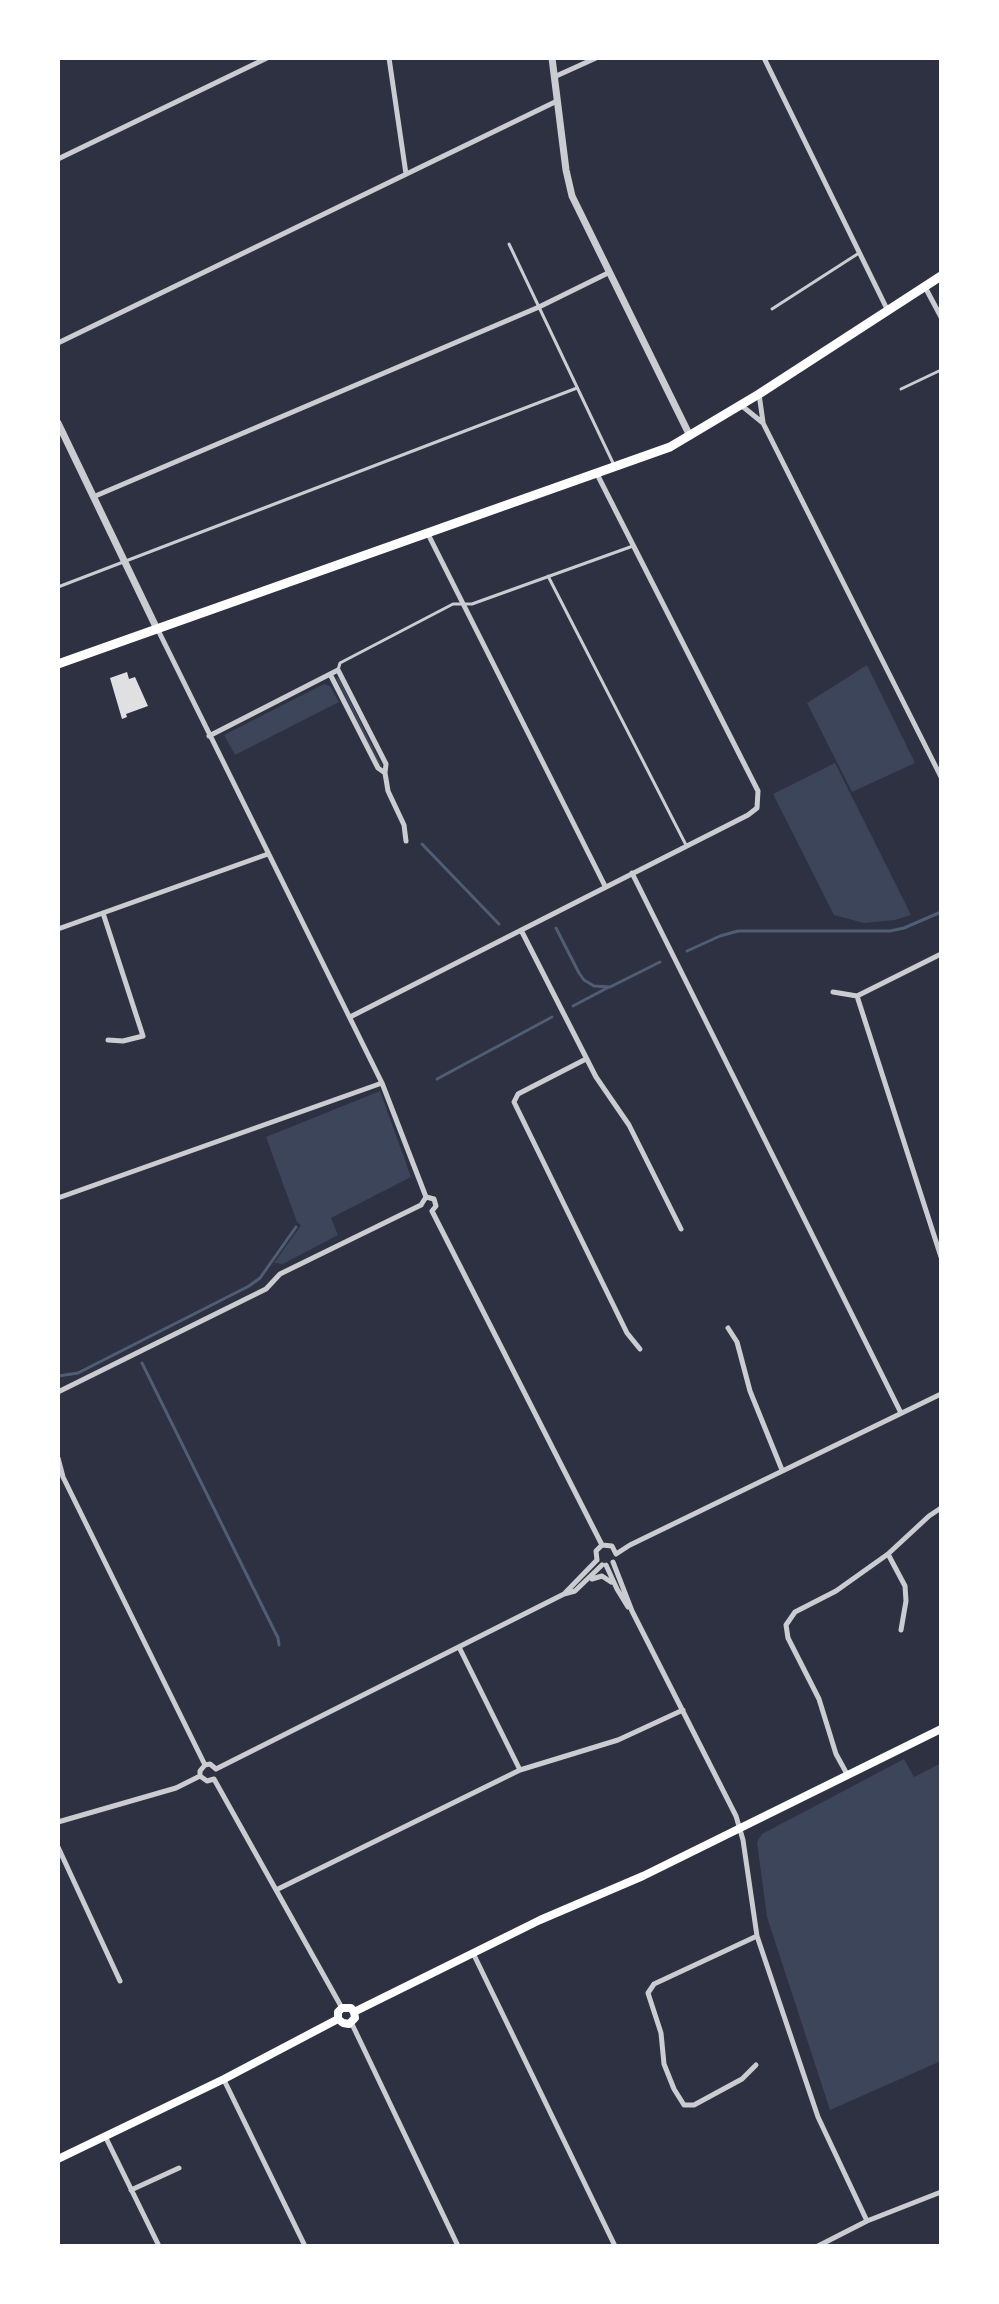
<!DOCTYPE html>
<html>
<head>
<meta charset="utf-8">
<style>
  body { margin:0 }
  #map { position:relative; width:999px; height:2304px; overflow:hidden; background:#2d3142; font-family:"PT Sans Narrow",sans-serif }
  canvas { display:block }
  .frame { position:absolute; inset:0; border:60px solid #fff; pointer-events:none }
</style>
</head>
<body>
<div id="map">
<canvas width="999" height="2304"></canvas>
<div class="frame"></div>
</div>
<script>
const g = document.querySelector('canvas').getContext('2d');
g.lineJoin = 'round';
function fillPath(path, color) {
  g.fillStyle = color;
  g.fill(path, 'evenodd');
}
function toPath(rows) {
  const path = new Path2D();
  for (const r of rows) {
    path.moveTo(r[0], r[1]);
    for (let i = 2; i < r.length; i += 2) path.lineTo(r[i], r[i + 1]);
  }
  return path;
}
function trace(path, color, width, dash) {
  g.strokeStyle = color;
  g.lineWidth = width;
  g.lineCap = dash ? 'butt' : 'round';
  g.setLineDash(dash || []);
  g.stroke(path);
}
fillPath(toPath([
  [867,665,915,763,852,792,807,703],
  [336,678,339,678,382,766,379,765],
  [324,684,330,686,339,702,235,755,224,735],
  [835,763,911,915,895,920,864,923,834,915,773,794],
  [380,1091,411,1177,331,1218,338,1235,283,1264,274,1263,301,1225,297,1222,266,1137],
  [904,1759,914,1777,941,1763,941,2061,830,2110,767,1917,757,1842,762,1834]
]), '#3c4559');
trace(toPath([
  [422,844,499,924],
  [556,928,579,973,584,980,594,986,610,987,660,962],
  [687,951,720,936,738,931,890,931,904,928,941,912],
  [573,1006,609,987],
  [437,1079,552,1017],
  [142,1363,278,1638,279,1645],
  [58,1376,78,1373,249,1286,260,1278,296,1227]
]), '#4f5d75', 3);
fillPath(toPath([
  [127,672,129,679,135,677,148,706,126,714,127,717,122,719,110,678]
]), '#e0e0e3');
trace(toPath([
  [509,244,614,465],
  [772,309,859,253],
  [901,389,941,370],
  [548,576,686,845],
  [58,587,577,388],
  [338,670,340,663,453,604,472,604,633,546]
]), '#caccd0', 3);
trace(toPath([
  [389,58,406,174],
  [764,58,887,309],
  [554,77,596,58],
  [58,159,267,58],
  [925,287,941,317],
  [58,343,557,101],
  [759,394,763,422],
  [742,406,763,423,941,777],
  [93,497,539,307,608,273],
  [428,534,605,886],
  [158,630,382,1083,426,1197],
  [209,736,338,670,386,764,385,773,378,768,330,674],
  [385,773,388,791,404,825,406,841],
  [632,873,901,1413],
  [103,913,143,1036,123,1041,108,1040],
  [58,929,268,854],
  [521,930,596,1077,629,1125,681,1229],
  [833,992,857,996],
  [857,996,941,1257],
  [857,996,941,954],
  [350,1017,748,815,757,808,758,791,597,474],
  [586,1059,518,1094,514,1102,627,1333,640,1349],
  [58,1198,382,1083],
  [421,1205,426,1197,434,1199,436,1206,432,1211],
  [432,1211,602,1545],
  [728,1328,737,1342,750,1391,782,1470],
  [58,1392,266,1289,280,1274,421,1205],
  [58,1458,63,1477,205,1765],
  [616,1554,630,1545,941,1394],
  [888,1554,905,1586,906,1601,901,1630],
  [597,1560,596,1551,602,1545,612,1546,616,1554],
  [613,1562,632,1611,736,1816,743,1840,757,1936,818,2117,867,2221],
  [606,1565,617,1589,628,1607],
  [592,1579,602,1576,611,1582],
  [565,1593,597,1560],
  [459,1647,520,1770],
  [216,1769,564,1594,575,1591,602,1565],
  [847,1774,836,1754,819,1699,788,1638,786,1625,795,1612,836,1591,888,1554,929,1516,941,1508],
  [200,1776,200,1771,205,1765,210,1764,216,1769],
  [200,1776,207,1781,214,1779],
  [214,1779,342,2008],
  [58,1822,176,1788,200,1776],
  [58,1847,120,1981],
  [278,1889,520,1770,618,1740,683,1710],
  [473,1953,615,2246],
  [351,2022,458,2246],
  [756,2065,742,2079,694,2105,684,2105,674,2089,664,2064,661,2033,648,1993,654,1984,757,1936],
  [224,2080,305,2246],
  [105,2136,159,2246],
  [131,2190,179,2168],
  [818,2246,867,2221,941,2192]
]), '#caccd0', 5);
trace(toPath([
  [552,58,566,170,572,196,690,436],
  [58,423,157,629]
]), '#caccd0', 7);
trace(toPath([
  [354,2012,540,1920,643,1876,941,1729],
  [338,2019,338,2012,342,2008,351,2008,354,2012],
  [338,2019,343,2023,349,2024,355,2018,354,2012],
  [58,2159,224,2079,338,2019]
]), '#fff', 8);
trace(toPath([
  [58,664,670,447,759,394,941,276]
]), '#fff', 9);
</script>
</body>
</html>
